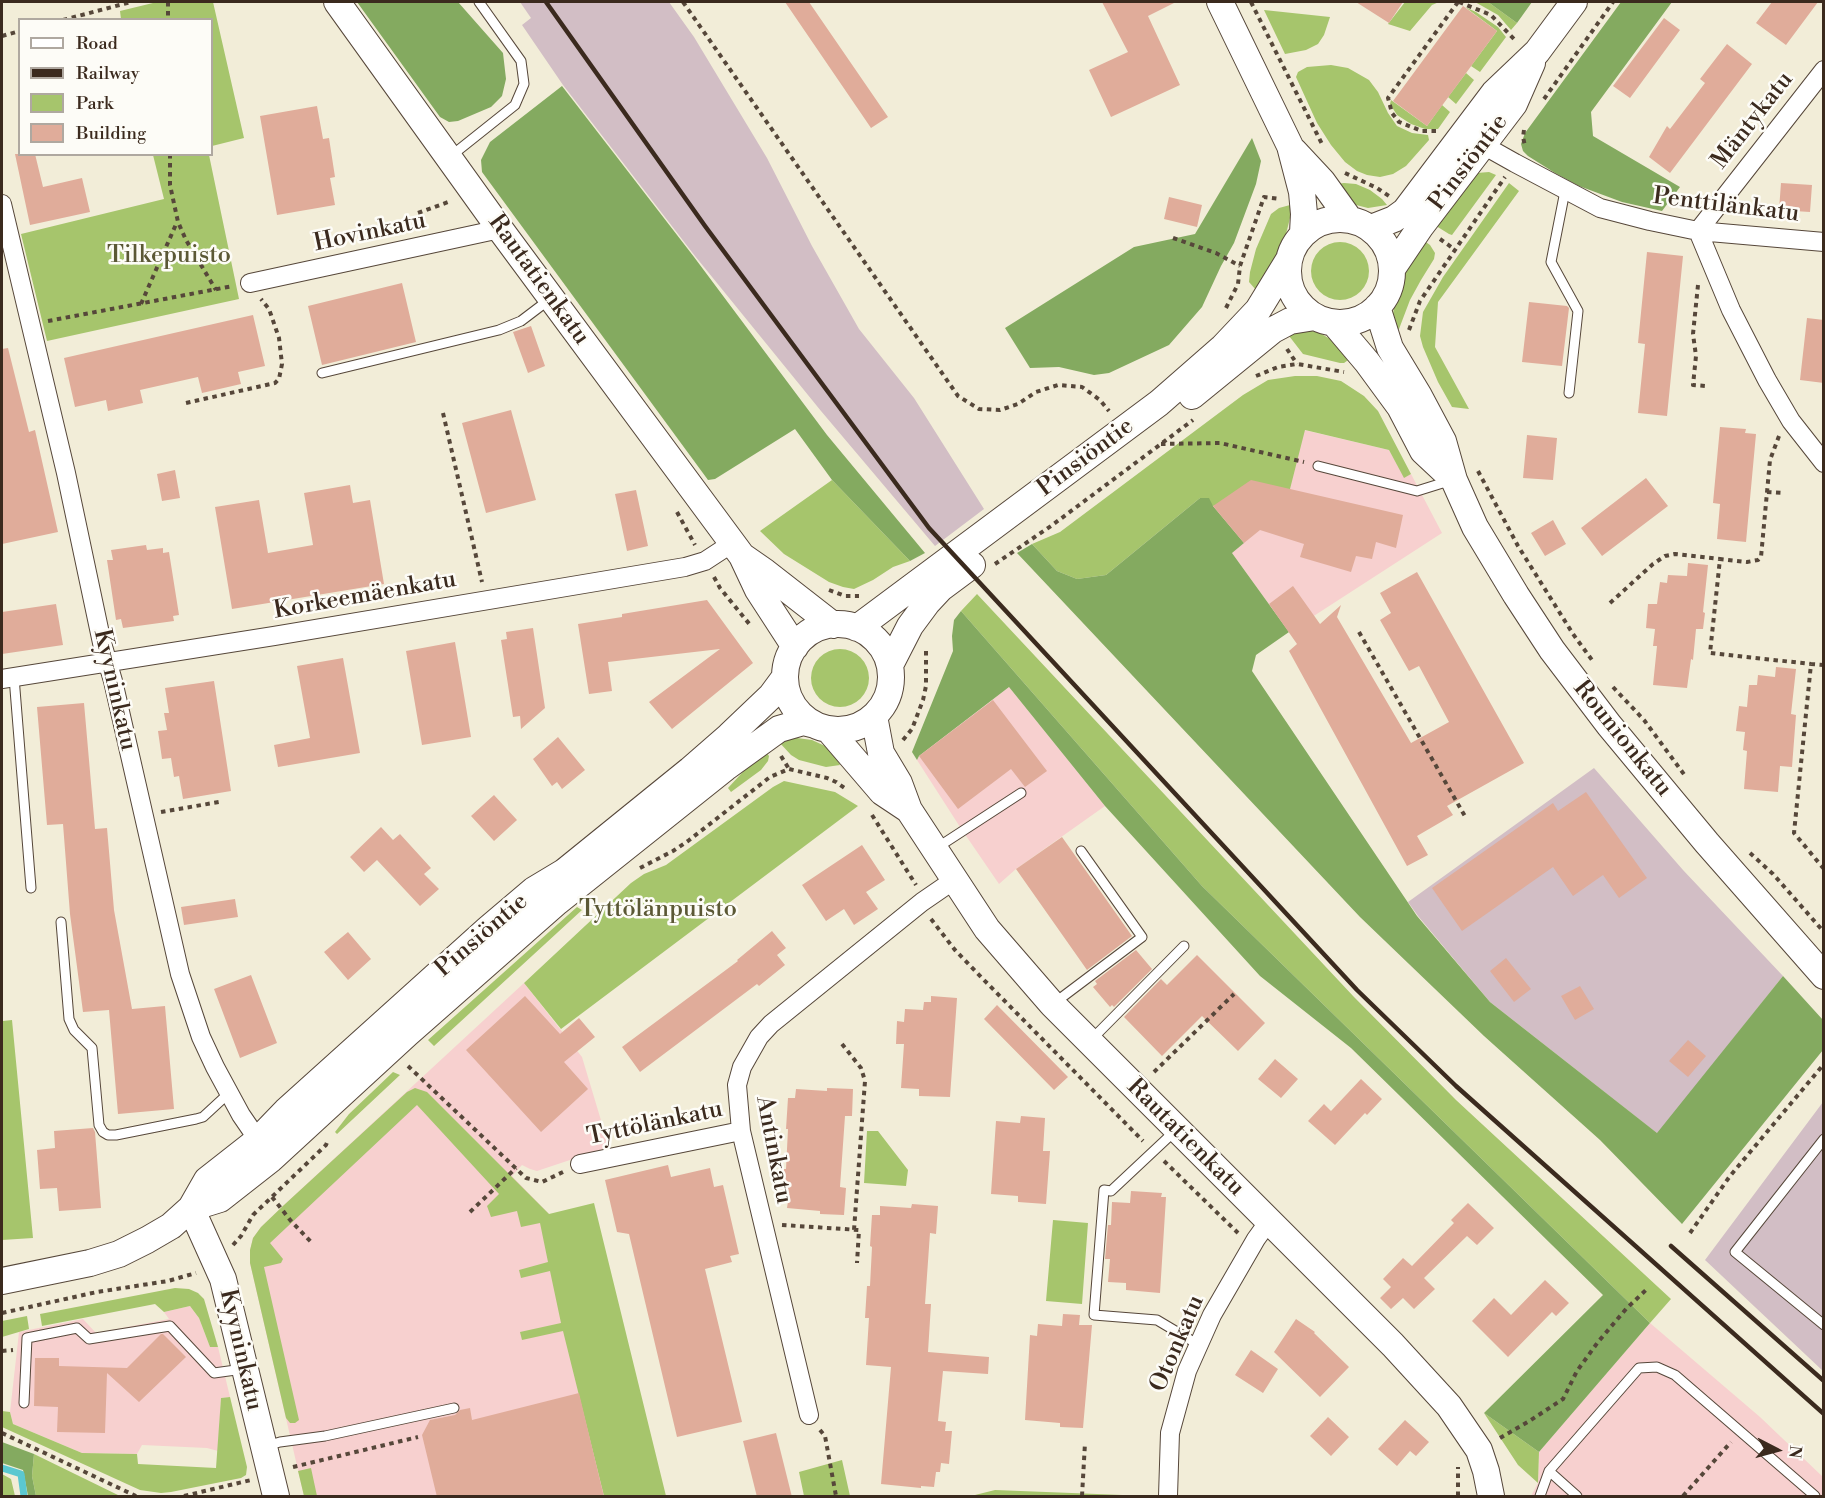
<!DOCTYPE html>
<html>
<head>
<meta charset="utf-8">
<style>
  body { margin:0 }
  #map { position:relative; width:1825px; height:1498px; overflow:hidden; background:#f2edd8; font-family:"Libre Bodoni",serif }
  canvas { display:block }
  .frame { position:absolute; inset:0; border:3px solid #3b2a1e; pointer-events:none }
  .legend { position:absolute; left:18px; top:18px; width:195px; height:138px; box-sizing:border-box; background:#fdfcf7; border:2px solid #afa8a0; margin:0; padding:8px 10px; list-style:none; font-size:18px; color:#3b2a1e }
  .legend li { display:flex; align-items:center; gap:12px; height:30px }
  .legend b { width:30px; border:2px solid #afa8a0 }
  .north { position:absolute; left:1747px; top:1420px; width:60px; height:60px; -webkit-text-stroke:4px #fdfcf7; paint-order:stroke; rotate:96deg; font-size:16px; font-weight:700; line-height:24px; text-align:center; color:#3b2a1e }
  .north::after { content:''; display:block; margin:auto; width:21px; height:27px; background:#3b2a1e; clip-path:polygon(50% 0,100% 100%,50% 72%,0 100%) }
</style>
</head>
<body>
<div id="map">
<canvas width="1825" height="1498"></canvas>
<div class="frame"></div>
<ul class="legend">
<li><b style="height:8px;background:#fff"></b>Road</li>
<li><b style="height:8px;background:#3b2a1e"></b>Railway</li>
<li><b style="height:16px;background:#a6c56c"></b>Park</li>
<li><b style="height:16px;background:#e0ac9a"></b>Building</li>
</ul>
<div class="north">N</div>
</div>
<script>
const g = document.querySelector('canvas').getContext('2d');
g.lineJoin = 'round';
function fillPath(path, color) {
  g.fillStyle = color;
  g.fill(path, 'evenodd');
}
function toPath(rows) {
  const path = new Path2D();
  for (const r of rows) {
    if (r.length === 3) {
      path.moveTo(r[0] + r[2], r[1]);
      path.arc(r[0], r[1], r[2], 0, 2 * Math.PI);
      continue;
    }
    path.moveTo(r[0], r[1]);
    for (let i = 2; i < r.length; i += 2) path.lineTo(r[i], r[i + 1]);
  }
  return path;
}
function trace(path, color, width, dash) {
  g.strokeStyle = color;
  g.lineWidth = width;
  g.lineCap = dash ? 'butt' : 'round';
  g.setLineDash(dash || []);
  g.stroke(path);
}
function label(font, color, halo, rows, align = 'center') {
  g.font = font + ' "Libre Bodoni",serif';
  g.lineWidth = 5;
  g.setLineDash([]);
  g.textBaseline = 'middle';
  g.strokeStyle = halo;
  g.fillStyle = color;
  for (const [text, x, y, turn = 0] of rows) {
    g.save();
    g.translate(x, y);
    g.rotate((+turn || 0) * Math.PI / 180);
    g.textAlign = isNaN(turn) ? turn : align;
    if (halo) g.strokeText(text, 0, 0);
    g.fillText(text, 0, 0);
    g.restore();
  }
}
fillPath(toPath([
  [1304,430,1389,450,1404,477,1411,474,1442,533,1289,632,1232,553,1243,543,1213,506],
  [1009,687,1105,806,1016,869,999,884,960,827,917,760,919,756],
  [524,983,582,1057,609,1147,537,1171,530,1169,522,1165,512,1176,549,1214,621,1496,304,1496,250,1263,250,1250,253,1238,261,1227,284,1205],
  [190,1306,199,1318,210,1347,218,1347,230,1397,221,1398,218,1451,207,1448,142,1445,137,1454,82,1453,13,1424,10,1412,19,1332,83,1319,96,1333,169,1319,164,1312],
  [1650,1323,1760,1417,1823,1477,1823,1496,1531,1496,1538,1483,1539,1452]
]), '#f7d0cf');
fillPath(toPath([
  [520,2,669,2,694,37,767,158,812,246,859,329,914,398,984,509,935,546,821,411,695,256,563,85,522,25,531,18],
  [1594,768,1683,870,1783,976,1658,1134,1490,1002,1418,916,1408,902],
  [1823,1102,1823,1371,1705,1260]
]), '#d2bec5');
fillPath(toPath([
  [157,2,213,2,244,138,212,146,212,20,121,19,120,11],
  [1405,2,1439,2,1432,5,1410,31,1388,24],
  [1475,2,1488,2,1517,23,1511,30,1498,15],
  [1465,7,1476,12,1498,27,1506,37,1480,72,1471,66,1497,31],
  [1264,10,1330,17,1324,35,1318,44,1306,50,1285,54],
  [1331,65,1348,68,1369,80,1378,92,1388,113,1397,126,1412,133,1428,135,1429,140,1406,166,1393,174,1380,177,1367,175,1357,171,1345,162,1331,145,1317,123,1296,77,1298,72,1307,67],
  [1466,73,1474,80,1456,104,1448,97],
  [1391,100,1427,126,1442,105,1450,112,1438,129,1425,129,1411,124,1397,115,1390,104],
  [153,155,209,155,239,299,47,341,21,234,164,199],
  [1489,172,1496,175,1452,235,1449,234,1433,224,1477,173],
  [1344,183,1356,184,1370,190,1382,199,1387,205,1368,208,1356,205,1345,196,1337,184],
  [1509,183,1519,191,1438,302,1435,347,1469,409,1452,407,1438,382,1423,347,1420,336,1423,312,1443,277],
  [1290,205,1290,218,1286,234,1276,256,1256,290,1249,282,1250,272,1256,249,1271,214,1279,208],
  [1423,240,1430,245,1435,253,1434,259,1421,280,1410,300,1399,329,1394,333,1393,327,1393,314,1396,296,1405,273],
  [1340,271,29],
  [1308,330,1320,333,1330,339,1351,358,1344,363,1340,363,1303,354,1286,332],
  [1295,376,1317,376,1341,381,1364,396,1378,411,1411,474,1404,478,1389,450,1305,430,1290,489,1213,506,1200,498,1106,575,1077,579,1057,571,1032,544,1060,532,1243,395,1268,380],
  [832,480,910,561,893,567,873,580,854,589,843,587,829,582,784,554,760,531],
  [977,594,1354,997,1456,1100,1671,1299,1650,1323,1202,886,961,611],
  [840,678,29],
  [797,738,812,740,825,746,835,756,840,765,826,767,799,760,791,755,779,742,788,739],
  [764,749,769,756,768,761,761,770,731,792,728,788],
  [784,781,835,792,858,806,561,1029,524,983,631,883,644,874,666,865,773,787],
  [577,907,582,910,434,1046,428,1040],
  [2,1011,3,1021,12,1020,33,1238,2,1240],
  [393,1072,400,1075,337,1134,335,1132,349,1114],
  [415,1088,427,1092,549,1214,594,1203,666,1496,604,1496,563,1331,522,1340,520,1332,561,1323,550,1271,521,1278,519,1270,548,1262,540,1223,521,1227,517,1211,491,1217,487,1206,499,1194,417,1105,270,1243,283,1259,281,1263,264,1267,299,1420,295,1423,290,1423,286,1418,250,1263,250,1250,253,1238,261,1227,284,1205,407,1092],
  [867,1131,878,1131,908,1170,906,1186,864,1183],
  [1053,1220,1088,1223,1082,1304,1046,1301],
  [175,1288,189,1289,198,1293,204,1299,218,1347,210,1347,199,1318,190,1306,164,1312,155,1304,42,1326,40,1314],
  [27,1316,29,1329,2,1337,2,1321],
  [230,1397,247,1467,246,1475,241,1478,171,1492,161,1493,140,1490,2,1427,2,1411,10,1412,13,1424,82,1453,137,1454,138,1464,216,1468,221,1398],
  [1484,1413,1539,1452,1538,1483,1518,1465],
  [34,1454,120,1496,36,1496,32,1476],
  [842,1460,850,1496,804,1496,799,1472],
  [311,1468,317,1496,304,1496,298,1471],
  [2,1474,11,1479,15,1496,2,1496],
  [995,1490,1148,1496,971,1496]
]), '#a6c56c');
fillPath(toPath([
  [357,2,458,2,503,53,506,79,502,96,491,107,458,121,449,122,440,117],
  [1488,2,1532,2,1517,23],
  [1621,2,1672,2,1591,112,1593,136,1680,187,1662,211,1622,202,1579,186,1555,173,1528,156,1523,151,1521,144,1525,133],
  [562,86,694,257,827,435,925,553,910,561,832,480,795,429,715,479,708,480,482,172,481,160,490,142],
  [1252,138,1261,161,1256,184,1234,243,1221,266,1202,307,1169,345,1109,373,1094,375,1059,367,1030,368,1005,328,1134,247,1195,234],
  [1200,498,1209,498,1213,506,1244,543,1232,553,1289,632,1256,655,1252,671,1417,916,1490,1002,1657,1133,1783,976,1823,1020,1823,1050,1682,1224,1600,1140,1484,1036,1360,917,1017,553,1032,544,1057,571,1077,579,1106,575],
  [961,611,1202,886,1650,1323,1539,1452,1484,1413,1603,1295,1351,1048,1260,976,1105,806,1009,687,919,756,917,760,912,752,953,651,952,636,954,620],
  [2,1442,34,1454,32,1476,36,1496,28,1496,23,1470,2,1463]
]), '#84aa60');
trace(toPath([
  [2,1468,21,1474,24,1496]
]), '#5bc8d0', 7);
fillPath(toPath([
  [785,2,809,2,888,117,871,128],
  [1102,2,1176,2,1148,16,1180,85,1111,117,1089,70,1128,52],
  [1356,2,1403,2,1389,23],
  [1772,2,1818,2,1786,45,1756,23],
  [1463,6,1497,31,1427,126,1393,101],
  [1664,18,1680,30,1630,98,1613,86],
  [1727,44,1752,64,1670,173,1649,157,1667,126,1670,129,1705,83,1700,79],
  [317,106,323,139,329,138,335,177,330,178,335,205,277,215,260,116],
  [15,154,35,154,43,187,82,178,90,212,30,225],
  [1781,183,1812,185,1810,212,1779,210],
  [1169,197,1202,205,1197,227,1164,219],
  [1647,252,1683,256,1667,416,1638,413,1645,344,1638,343],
  [402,283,416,342,322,365,308,306],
  [1529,302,1567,306,1569,308,1562,366,1522,362],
  [253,315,265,366,238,372,241,384,202,393,198,377,140,390,143,403,108,411,106,400,75,407,64,358],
  [1807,318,1824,320,1824,383,1800,380],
  [531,326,545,366,528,373,513,332],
  [8,348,29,432,35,430,58,532,2,544,2,349],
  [511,410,536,500,486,513,462,423],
  [1720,427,1746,429,1745,433,1756,434,1746,542,1717,539,1720,504,1713,503],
  [1527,435,1557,438,1553,480,1523,478],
  [175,470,180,498,162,501,157,474],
  [1646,478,1668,506,1602,556,1581,528],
  [1251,480,1403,515,1396,548,1376,542,1372,559,1356,556,1351,572,1300,557,1304,544,1260,530,1244,543,1213,506],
  [350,485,353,503,370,500,384,584,232,609,215,507,259,500,268,553,313,545,304,493],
  [636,490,648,546,627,551,615,494],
  [1553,520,1566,544,1545,556,1531,533],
  [146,545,147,550,163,548,163,553,169,552,179,615,173,616,174,621,123,628,121,619,116,620,107,560,113,560,111,550],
  [1688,563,1708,565,1703,612,1705,613,1703,629,1696,629,1693,660,1691,659,1687,688,1653,685,1657,646,1653,646,1655,629,1646,628,1648,604,1657,604,1660,582,1667,583,1668,575,1687,576],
  [1417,572,1524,763,1447,806,1453,815,1417,836,1428,855,1407,866,1289,651,1297,644,1269,604,1293,586,1320,624,1341,605,1337,617,1411,743,1449,722,1419,666,1409,671,1380,620,1391,613,1380,593],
  [707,600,753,663,672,729,649,702,720,649,608,662,612,691,589,694,578,624,622,617,622,614],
  [56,604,63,645,2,654,2,612],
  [533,628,545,708,521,729,520,716,513,717,501,640,507,639,506,632],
  [455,642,471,737,422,745,406,651],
  [343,658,360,753,278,767,274,745,310,738,297,666],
  [1776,667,1796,669,1791,714,1796,715,1792,767,1780,766,1778,792,1744,789,1747,751,1743,750,1745,732,1736,731,1739,706,1747,707,1749,685,1757,685,1758,675,1775,677],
  [214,681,231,791,183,799,179,776,174,777,171,758,162,759,158,731,167,730,164,713,169,713,165,688],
  [993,700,1047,771,1025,787,1011,769,958,809,919,756],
  [84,703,95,829,107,828,114,910,132,1009,165,1006,174,1109,118,1114,109,1010,83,1012,70,914,63,824,47,825,37,707],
  [558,737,585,770,562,789,557,782,552,786,533,759],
  [1586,792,1647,878,1619,898,1603,875,1573,896,1553,867,1462,931,1432,888,1553,803,1558,811],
  [494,795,517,820,494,841,471,816],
  [381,827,393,840,400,834,431,868,424,874,439,889,420,906,377,860,364,872,350,857],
  [1062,837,1132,936,1087,970,1016,869],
  [862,845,885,880,866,892,878,909,854,925,844,909,826,921,802,885],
  [235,899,238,917,184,925,181,907],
  [772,931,786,948,777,955,785,965,759,986,757,984,640,1072,622,1047,738,961,737,960],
  [348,932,371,959,348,980,324,952],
  [1136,950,1152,969,1114,1007,1112,1005,1110,1007,1093,987,1097,984,1095,981],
  [1197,955,1265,1023,1238,1051,1202,1016,1162,1056,1124,1017,1161,979,1167,985],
  [1506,958,1531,989,1514,1002,1490,971],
  [251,975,277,1043,240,1058,214,989],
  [1580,986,1594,1009,1575,1020,1561,996],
  [525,996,560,1034,579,1018,595,1037,564,1062,588,1089,541,1132,466,1050],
  [931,996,957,998,950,1097,919,1096,919,1089,901,1088,904,1044,896,1044,897,1021,904,1022,905,1009,923,1010,924,1002,931,1002],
  [997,1005,1068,1077,1054,1090,984,1019],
  [1688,1040,1706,1056,1688,1077,1669,1061],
  [1275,1059,1298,1079,1281,1098,1258,1079],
  [1361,1079,1382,1099,1367,1115,1365,1113,1335,1145,1308,1121,1324,1104,1331,1111],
  [827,1088,853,1089,852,1116,845,1116,840,1187,846,1188,844,1215,820,1214,820,1211,787,1208,788,1201,781,1201,783,1169,786,1169,788,1129,786,1129,788,1098,795,1098,796,1089,827,1091],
  [1021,1116,1045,1118,1043,1151,1050,1151,1046,1204,1018,1202,1018,1196,991,1194,996,1121,1020,1123],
  [93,1128,95,1132,101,1208,59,1211,57,1188,40,1189,37,1150,55,1148,54,1131],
  [668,1165,671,1177,710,1168,714,1187,723,1185,739,1254,730,1256,732,1262,705,1269,742,1422,677,1437,629,1234,617,1232,605,1180],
  [1131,1191,1162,1193,1161,1197,1166,1197,1160,1293,1126,1290,1126,1283,1108,1282,1110,1259,1105,1259,1108,1225,1111,1225,1112,1202,1130,1203],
  [1468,1203,1494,1228,1477,1245,1467,1236,1424,1278,1435,1289,1414,1309,1403,1298,1391,1309,1380,1298,1391,1287,1383,1279,1403,1258,1412,1266,1454,1223,1451,1220],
  [912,1204,938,1206,936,1234,930,1233,925,1304,931,1304,928,1352,989,1357,988,1374,943,1371,938,1421,946,1422,945,1431,952,1431,949,1464,941,1463,940,1472,936,1472,934,1487,921,1486,921,1488,881,1484,891,1367,866,1365,869,1318,865,1318,867,1286,870,1286,872,1247,870,1246,872,1215,880,1215,880,1206,911,1208],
  [1545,1280,1569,1303,1556,1316,1552,1312,1508,1357,1472,1321,1494,1298,1511,1315],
  [1063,1314,1080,1315,1079,1325,1092,1325,1083,1428,1060,1427,1060,1423,1025,1420,1030,1335,1037,1336,1038,1324,1062,1326],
  [1296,1319,1315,1332,1314,1333,1349,1367,1320,1397,1274,1352],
  [161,1334,163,1334,186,1357,139,1402,107,1373,105,1433,57,1432,58,1407,34,1406,35,1358,59,1358,59,1366,127,1368],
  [1251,1350,1278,1369,1263,1393,1235,1375],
  [579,1393,604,1497,437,1497,422,1435,430,1420,455,1415,460,1410,470,1408,472,1420],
  [1328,1417,1349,1437,1331,1456,1310,1436],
  [1405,1420,1429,1442,1416,1456,1410,1451,1397,1466,1378,1449],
  [776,1433,792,1497,757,1497,743,1441]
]), '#e0ac9a');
const lane = toPath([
  [451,156,515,105,524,84,521,61,479,2],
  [1565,191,1551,262,1578,311,1569,393],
  [322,373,499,330,521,321,550,299],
  [1318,466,1417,491,1449,481],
  [14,677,31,888],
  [935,849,1021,793],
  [61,922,69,1019,74,1030,92,1048,99,1125,103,1132,108,1135,116,1135,196,1119,203,1117,229,1093],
  [1053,1004,1142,937,1081,851],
  [1091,1040,1184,946],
  [1175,1131,1111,1191,1104,1190,1094,1315,1157,1320,1199,1345],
  [1824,1139,1735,1252,1824,1325],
  [24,1403,27,1338,77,1328,89,1339,170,1326,214,1373,243,1369],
  [266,1446,280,1442,325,1436,454,1408],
  [1549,1471,1577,1496],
  [1540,1496,1549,1471,1639,1368,1657,1367,1675,1375,1815,1496]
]);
const street = toPath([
  [1474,140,1515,163,1600,208,1650,221,1698,231,1824,242],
  [2,204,66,473,102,643,113,681,180,974,201,1037,215,1067,241,1115,265,1150],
  [1698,231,1731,310,1767,380,1791,421,1824,463],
  [1698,231,1824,70],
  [250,283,500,229],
  [2,679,274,636,685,567,705,561,731,544],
  [580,1164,741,1131],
  [809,1415,741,1131,737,1085,742,1067,759,1037,771,1024,922,902,954,880],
  [1168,1496,1170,1433,1187,1371,1212,1315,1256,1239,1269,1221]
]);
const secondary = toPath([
  [337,2,500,229,742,556,758,590,795,647],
  [1220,2,1290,146,1302,192,1304,214,1303,233],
  [1294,151,1322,181,1350,220],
  [1340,271,52],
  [1371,228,1394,219,1405,211,1494,93,1537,52,1574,2],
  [1392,269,1421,226,1514,104,1532,63],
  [1377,307,1390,348,1419,396,1443,441,1454,480,1475,527,1516,595,1552,650,1609,725,1707,843,1824,976],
  [1334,323,1367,362,1400,407,1423,451,1454,480],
  [1192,396,1273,330,1290,321,1315,317],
  [742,556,765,572,833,625],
  [838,677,53],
  [857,628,1159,403,1223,347,1258,310,1288,261],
  [890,665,910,626,927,603,941,588,972,565],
  [874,716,881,753,899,783,909,810,987,929,1052,1004,1393,1345,1449,1406,1479,1450,1486,1471,1491,1496],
  [828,729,882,792,909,810],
  [191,1208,220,1199,271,1159,407,1034,557,902,725,768,779,729,803,722,815,725],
  [191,1208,223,1279,276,1496],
  [2,1281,90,1263,119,1254,147,1240,171,1226,191,1208,207,1180,258,1140,286,1111,488,929,534,890,564,872,690,770,729,736,771,696,785,677]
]);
trace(lane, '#56473a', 11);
trace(street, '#56473a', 20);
trace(secondary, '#56473a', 28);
trace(toPath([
  [168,2,168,20],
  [683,2,958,396,979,409,1000,410,1018,404,1036,392,1058,385,1082,387,1100,400,1109,411],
  [1251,2,1322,144],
  [1459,2,1491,15,1515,40],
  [63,20,131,2],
  [2,36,20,31],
  [1544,99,1613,2],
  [1524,130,1523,137,1525,146],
  [1436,131,1422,131,1399,122,1392,113,1388,98,1458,2],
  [170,154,170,185,178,222,186,240,216,290],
  [1345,173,1377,188,1389,196],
  [418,213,451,201],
  [1173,238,1216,253,1240,266],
  [1440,239,1454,249],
  [1698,285,1693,334,1696,356,1693,385,1705,386],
  [141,304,177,222],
  [1226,308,1238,284,1240,266,1264,197,1280,199],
  [48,321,233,286],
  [1409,330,1420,301,1505,177],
  [1287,349,1297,364],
  [1256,376,1278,367,1297,364,1344,372],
  [186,403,275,383,279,379,282,364,279,338,269,309,261,299],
  [443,413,482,582],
  [1779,436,1770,460,1761,557,1758,560,1747,562,1720,559,1710,653,1811,664],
  [1161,444,1220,443,1304,462],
  [1478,471,1518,546,1573,634,1592,660],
  [1767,492,1784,493],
  [677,512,695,545],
  [995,564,1051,526,1193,420],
  [714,577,720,588,751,626],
  [829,590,845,596,859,596],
  [1610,603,1653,564,1665,556,1675,554,1720,559],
  [1359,632,1466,818],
  [1824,665,1811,664,1794,833,1824,869],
  [1613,687,1644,720,1686,777],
  [903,740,912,729,923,700,926,686,926,648],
  [781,756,789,769],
  [161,812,219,802],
  [872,815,916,885],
  [1750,853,1773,874,1824,932],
  [640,868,673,851,688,841,770,777,789,769,827,778,836,782,846,789],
  [931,919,955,950,983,979,1143,1141],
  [842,1044,861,1068,865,1081,854,1230],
  [408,1066,526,1178,542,1182,563,1172],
  [1154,1072,1234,994],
  [1164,1161,1238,1233],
  [272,1197,291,1221,311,1242],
  [470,1212,516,1168],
  [782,1225,859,1230,857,1263],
  [1690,1233,1730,1176,1824,1064],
  [233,1245,241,1236,253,1215,326,1145,328,1140],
  [2,1313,97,1292,168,1281,196,1273],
  [2,1351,13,1350],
  [820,1430,825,1436,836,1496],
  [2,1433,136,1496],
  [1500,1438,1531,1420,1563,1399,1577,1371,1598,1342,1626,1309,1648,1288],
  [293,1467,418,1437],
  [184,1496,251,1480],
  [1082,1496,1085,1443],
  [1458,1496,1458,1467],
  [1683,1496,1731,1442]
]), '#56473a', 4, [4.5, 4.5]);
trace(lane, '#fff', 9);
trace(street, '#fff', 18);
trace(secondary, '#fff', 26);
trace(toPath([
  [546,2,705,226,929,528,1357,990,1456,1086,1824,1414],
  [1671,1246,1824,1381]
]), '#3b2a1e', 4.5);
label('24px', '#3b2a1e', '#fdfcf7', [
  ["Mäntykatu",1753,121,-52],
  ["Pinsiöntie",1469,163,-53],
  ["Penttilänkatu",1726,206,7],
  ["Hovinkatu",370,233,-12],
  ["Rautatienkatu",538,280,54],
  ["Pinsiöntie",1086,458,-37],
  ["Korkeemäenkatu",365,596,-10],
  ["Kyyninkatu",114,690,77],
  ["Rounionkatu",1622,739,51],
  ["Pinsiöntie",482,936,-41],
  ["Tyttölänkatu",655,1124,-12],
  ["Rautatienkatu",1185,1138,45],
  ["Antinkatu",773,1150,79],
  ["Otonkatu",1178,1344,-67],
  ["Kyyninkatu",240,1350,77]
]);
label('24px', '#5b5835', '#fdfcf7', [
  ["Tilkepuisto",169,256],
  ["Tyttölänpuisto",658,910]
]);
</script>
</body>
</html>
